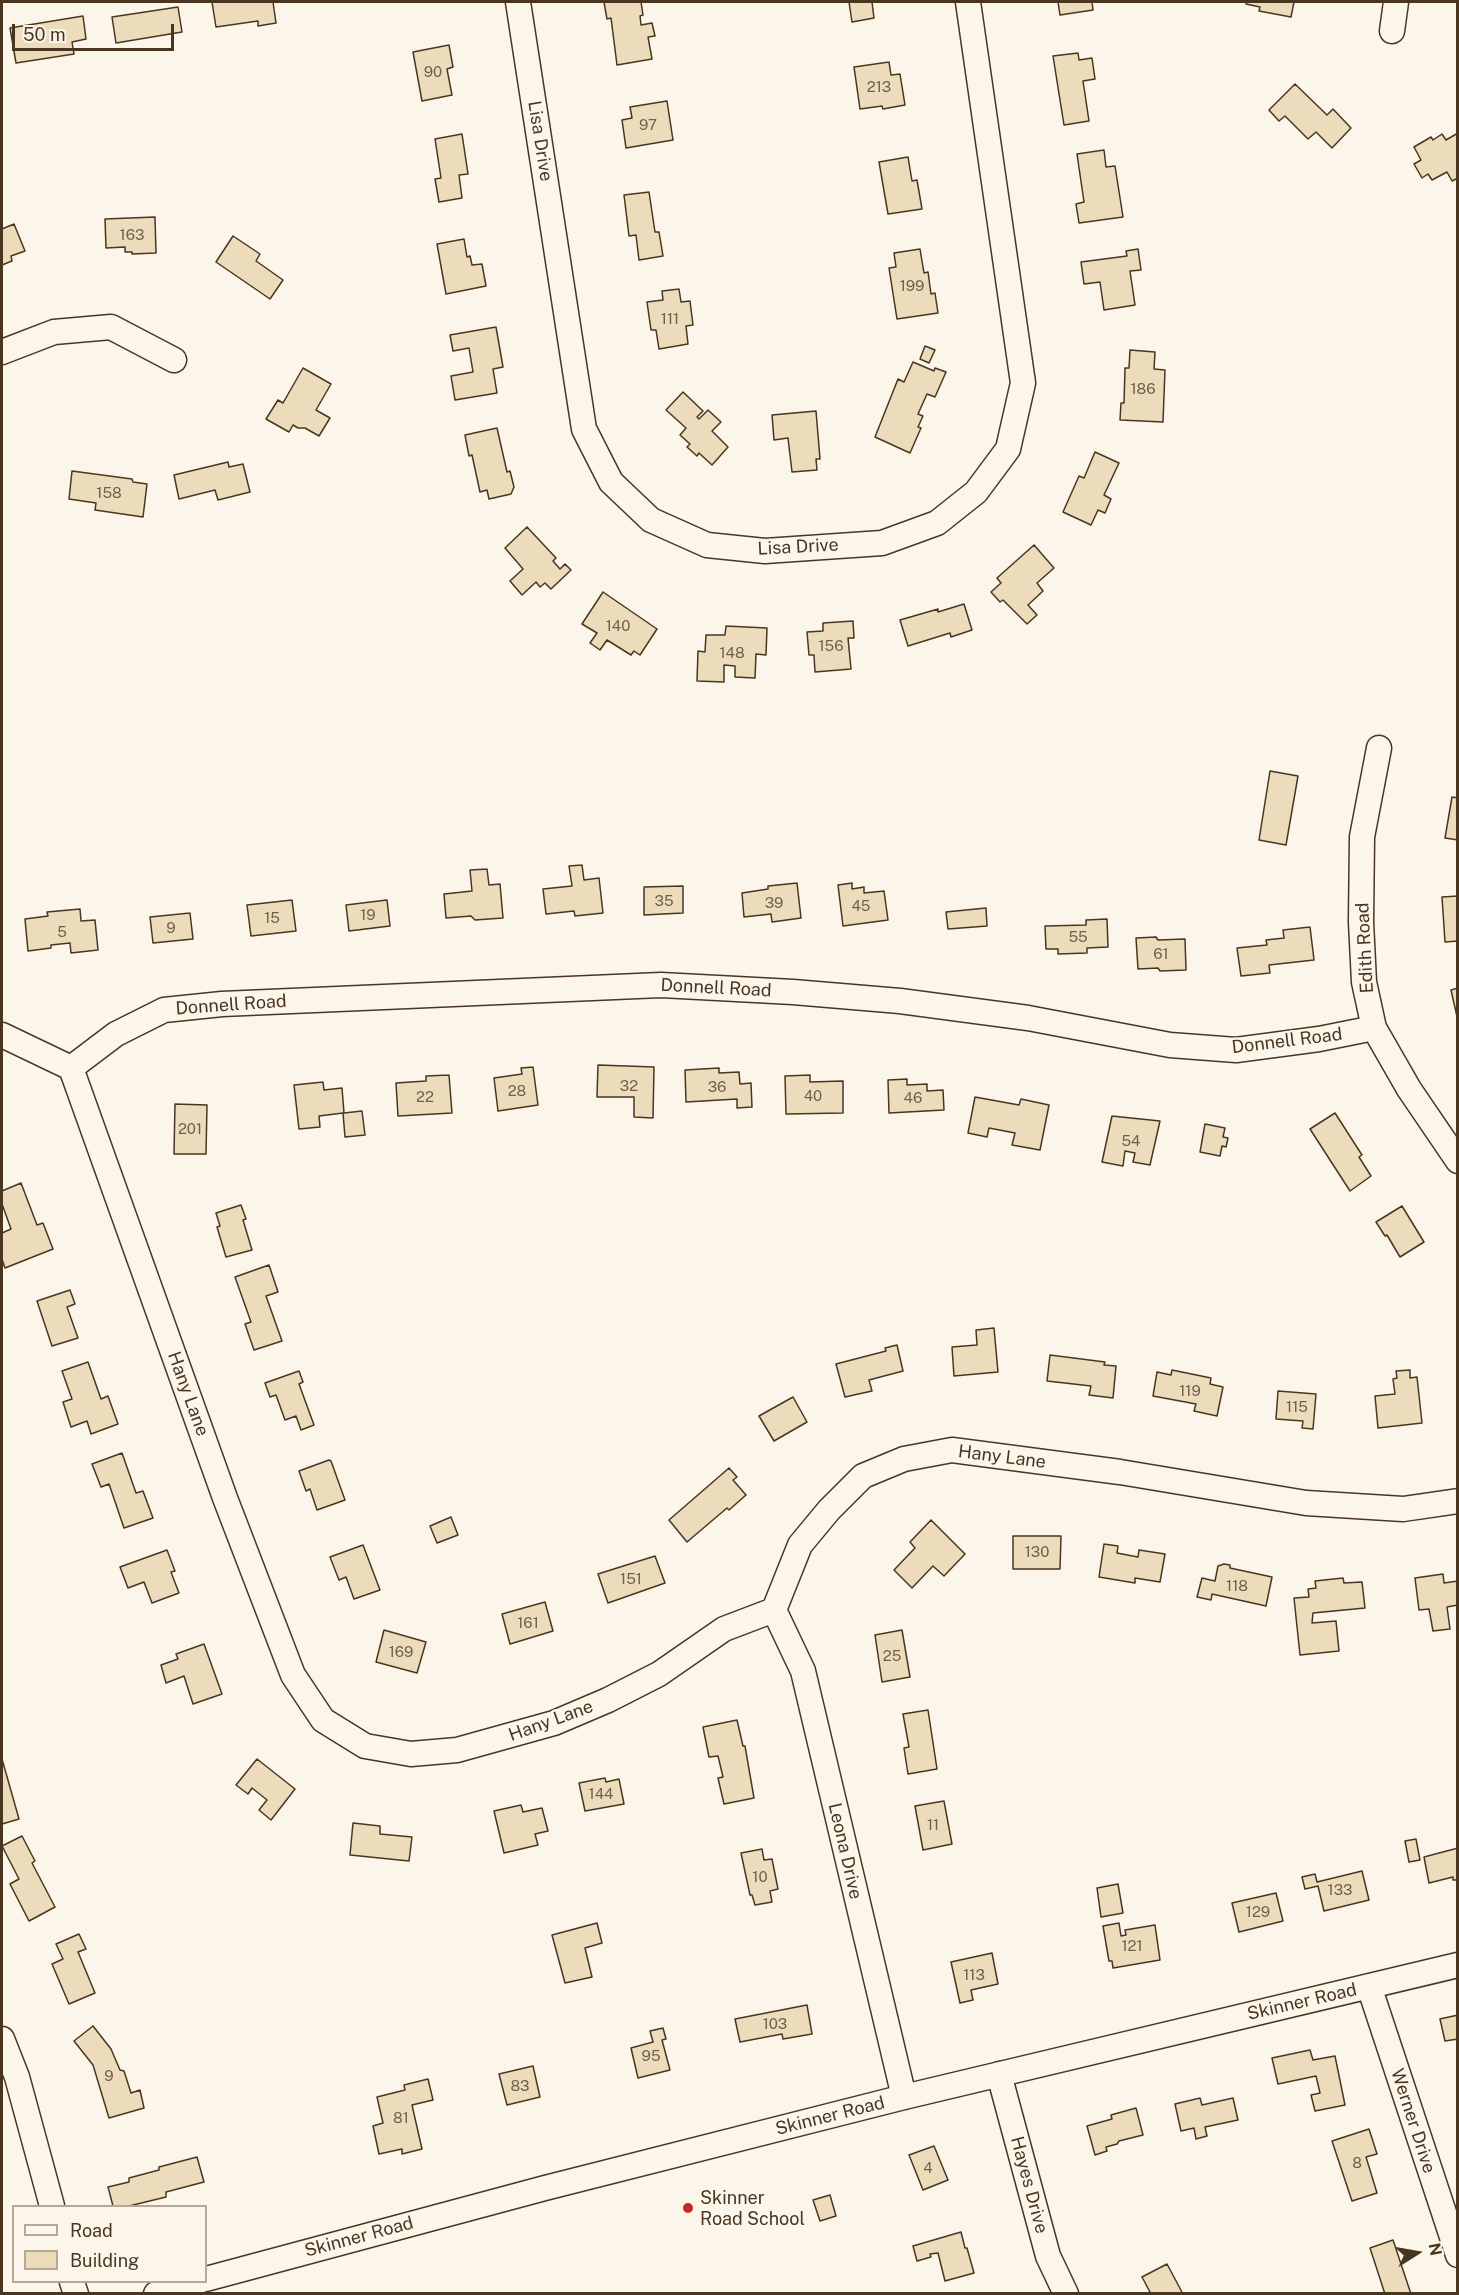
<!DOCTYPE html>
<html>
<head>
<meta charset="utf-8">
<style>
  body { margin:0 }
  #map { position:relative; width:1459px; height:2295px; overflow:hidden; background:#fbf6e9; font-family:"Public Sans",sans-serif }
  canvas { display:block }
  .frame { position:absolute; inset:0; border:3px solid #4a3520; pointer-events:none }
  .legend { position:absolute; left:12px; top:2205px; width:195px; height:78px; box-sizing:border-box; background:#fbf6e9; border:2px solid #b4a999; margin:0; padding:8px 10px; list-style:none; font-size:18px; color:#4a3520 }
  .legend li { display:flex; align-items:center; gap:12px; height:30px }
  .legend b { width:30px; border:2px solid #b4a999 }
  .north { position:absolute; left:1387px; top:2223px; width:60px; height:60px; -webkit-text-stroke:4px #fbf6e9; paint-order:stroke; rotate:79deg; font-size:16px; font-weight:700; line-height:24px; text-align:center; color:#4a3520 }
  .north::after { content:''; display:block; margin:auto; width:21px; height:27px; background:#4a3520; clip-path:polygon(50% 0,100% 100%,50% 72%,0 100%) }
  .scale { position:absolute; left:12px; top:24px; width:162px; height:27px; box-sizing:border-box; border:3px solid #4a3520; border-top:0; padding-left:8px; font-size:18px; line-height:21px; white-space:nowrap; color:#4a3520; -webkit-text-stroke:4px #fbf6e9; paint-order:stroke }
</style>
</head>
<body>
<div id="map">
<canvas width="1459" height="2295"></canvas>
<div class="frame"></div>
<ul class="legend">
<li><b style="height:8px;background:#fbf6e9"></b>Road</li>
<li><b style="height:16px;background:#ecdcbc"></b>Building</li>
</ul>
<div class="north">N</div>
<div class="scale">50 m</div>
</div>
<script>
const g = document.querySelector('canvas').getContext('2d');
g.lineJoin = 'round';
function fillPath(path, color) {
  g.fillStyle = color;
  g.fill(path, 'evenodd');
}
function toPath(rows) {
  const path = new Path2D();
  for (const r of rows) {
    path.moveTo(r[0], r[1]);
    for (let i = 2; i < r.length; i += 2) path.lineTo(r[i], r[i + 1]);
  }
  return path;
}
function trace(path, color, width, dash) {
  g.strokeStyle = color;
  g.lineWidth = width;
  g.lineCap = dash ? 'butt' : 'round';
  g.setLineDash(dash || []);
  g.stroke(path);
}
function label(font, color, halo, rows, align = 'center') {
  g.font = font + ' "Public Sans",sans-serif';
  g.lineWidth = 4.5;
  g.setLineDash([]);
  g.textBaseline = 'middle';
  g.strokeStyle = halo;
  g.fillStyle = color;
  for (const [text, x, y, turn = 0] of rows) {
    g.save();
    g.translate(x, y);
    g.rotate((+turn || 0) * Math.PI / 180);
    g.textAlign = isNaN(turn) ? turn : align;
    if (halo) g.strokeText(text, 0, 0);
    g.fillText(text, 0, 0);
    g.restore();
  }
}
const building = toPath([
  [212,2,273,2,276,23,258,26,258,21,216,27,212,2],
  [604,2,641,2,643,15,640,16,641,25,652,23,655,36,648,37,652,59,617,65,611,18,607,19,604,2],
  [849,2,872,2,874,18,852,22,849,2],
  [1058,2,1092,2,1093,10,1060,15,1058,2],
  [1246,2,1294,2,1291,17,1259,11,1260,7,1246,4,1246,2],
  [178,7,182,32,116,43,112,17,178,7],
  [83,16,86,39,72,42,74,54,16,63,10,28,83,16],
  [449,45,453,67,447,69,452,95,422,101,413,52,449,45],
  [1078,53,1079,60,1092,58,1095,79,1083,81,1089,121,1064,125,1053,56,1078,53],
  [889,62,891,75,900,74,905,105,883,109,882,106,860,109,854,67,889,62],
  [1295,84,1327,115,1333,109,1351,128,1332,148,1316,132,1308,139,1285,116,1279,121,1269,110,1295,84],
  [667,101,673,140,626,148,622,120,632,118,630,107,667,101],
  [1458,133,1458,178,1452,181,1447,172,1432,180,1428,174,1422,178,1414,164,1421,160,1414,147,1431,137,1433,140,1442,134,1446,140,1458,133],
  [462,134,468,174,459,175,462,198,439,202,435,179,441,178,435,139,462,134],
  [1104,150,1106,167,1115,166,1123,217,1079,223,1076,204,1084,202,1077,154,1104,150],
  [908,157,912,181,917,180,922,209,888,214,879,162,908,157],
  [649,192,655,232,659,232,663,256,639,260,636,235,629,236,624,195,649,192],
  [155,217,156,253,132,254,132,252,125,252,125,247,106,248,105,219,155,217],
  [14,224,25,251,11,256,12,261,2,265,2,229,14,224],
  [233,236,260,254,256,261,283,280,270,299,216,262,233,236],
  [464,239,467,257,470,256,472,265,482,264,486,286,446,294,437,244,464,239],
  [920,249,924,273,928,272,931,294,935,293,938,313,897,319,889,268,896,267,894,253,920,249],
  [1138,249,1141,270,1130,271,1135,305,1104,310,1100,282,1084,284,1081,262,1127,256,1126,251,1138,249],
  [679,289,681,302,690,301,693,325,686,326,688,344,659,349,656,330,651,330,647,302,663,300,662,291,679,289],
  [496,327,503,367,493,369,497,393,455,400,451,376,473,372,469,348,453,351,450,335,496,327],
  [925,346,935,350,929,363,920,359,925,346],
  [1130,350,1155,352,1154,369,1165,370,1163,422,1120,420,1121,403,1124,403,1125,368,1129,368,1130,350],
  [913,362,934,371,935,368,946,372,935,397,927,394,918,414,923,416,918,427,921,428,910,453,875,437,898,379,904,382,913,362],
  [303,368,331,384,316,410,330,418,319,436,305,428,298,428,293,425,289,432,266,419,278,400,283,403,303,368],
  [683,392,703,411,697,417,699,419,708,410,721,422,712,431,728,447,712,465,699,453,697,456,687,447,690,444,680,435,686,428,666,410,683,392],
  [816,411,820,459,816,459,817,470,792,472,788,438,774,440,772,415,816,411],
  [497,428,507,472,510,471,514,487,511,494,489,499,487,490,480,492,472,455,469,456,465,435,497,428],
  [1095,452,1119,463,1104,495,1111,499,1105,513,1098,510,1091,525,1063,512,1079,476,1084,478,1095,452],
  [228,462,229,467,243,464,250,492,218,500,215,490,179,499,174,475,228,462],
  [72,471,132,479,133,482,147,484,143,517,95,510,96,503,69,499,72,471],
  [527,527,556,558,553,561,560,569,565,564,571,570,551,589,545,583,540,587,536,582,522,595,510,581,523,569,505,548,527,527],
  [1034,545,1054,568,1037,583,1043,591,1028,605,1037,615,1027,624,1003,600,1000,602,991,592,1001,583,997,578,1034,545],
  [603,592,657,629,640,655,634,651,631,655,607,640,600,650,590,643,597,633,582,624,603,592],
  [964,604,972,630,951,637,950,633,908,646,900,620,938,609,938,612,964,604],
  [853,621,854,638,848,638,851,669,815,672,814,655,809,655,807,632,823,631,823,623,853,621],
  [726,626,767,628,766,655,756,654,755,678,735,677,735,666,724,665,724,682,697,681,698,651,705,652,706,635,725,635,726,626],
  [1270,771,1298,776,1286,845,1259,840,1270,771],
  [1452,797,1458,798,1458,840,1445,838,1452,797],
  [582,865,584,880,599,878,603,913,575,916,574,911,546,914,543,889,572,886,569,866,582,865],
  [487,869,489,885,500,884,503,918,475,920,471,916,446,918,444,894,472,891,470,870,487,869],
  [797,883,801,918,772,922,771,914,744,917,742,893,768,889,768,886,797,883],
  [852,883,852,889,864,887,864,893,884,891,888,920,843,926,838,885,852,883],
  [683,886,683,913,644,915,644,887,683,886],
  [1458,896,1458,941,1445,942,1442,897,1458,896],
  [292,900,296,931,251,936,247,905,292,900],
  [387,900,390,926,349,931,346,905,387,900],
  [986,908,987,926,948,929,946,912,986,908],
  [80,909,81,921,95,920,98,950,71,953,70,943,51,945,51,948,28,951,25,919,48,916,47,912,80,909],
  [190,913,193,939,153,943,150,917,190,913],
  [1107,919,1108,947,1087,948,1087,953,1058,954,1058,949,1046,949,1045,926,1086,925,1086,920,1107,919],
  [1310,927,1314,960,1269,965,1270,973,1241,976,1237,948,1267,945,1266,940,1284,938,1283,930,1310,927],
  [1156,937,1158,940,1185,939,1186,970,1160,971,1158,968,1138,969,1136,938,1156,937],
  [1458,988,1458,1021,1451,990,1458,988],
  [598,1065,654,1067,653,1118,634,1117,634,1097,597,1097,598,1065],
  [533,1067,538,1105,498,1111,494,1078,522,1074,521,1068,533,1067],
  [719,1068,719,1073,739,1072,740,1084,751,1083,752,1107,737,1108,737,1099,686,1102,685,1070,719,1068],
  [449,1075,452,1113,398,1116,396,1083,426,1081,426,1076,449,1075],
  [810,1075,810,1082,843,1081,843,1113,786,1114,785,1076,810,1075],
  [907,1079,907,1085,927,1084,927,1091,943,1090,944,1110,889,1113,888,1080,907,1079],
  [323,1082,324,1090,342,1088,344,1113,362,1111,365,1135,345,1137,343,1113,319,1116,320,1127,299,1129,294,1085,323,1082],
  [975,1097,1019,1105,1021,1099,1049,1105,1040,1150,1012,1145,1015,1133,989,1128,987,1137,968,1133,975,1097],
  [175,1104,207,1105,206,1154,174,1154,175,1104],
  [1335,1113,1362,1155,1359,1157,1371,1176,1350,1191,1310,1129,1335,1113],
  [1112,1116,1160,1121,1150,1165,1133,1162,1135,1153,1125,1151,1123,1166,1102,1162,1112,1116],
  [1205,1124,1225,1128,1223,1137,1228,1138,1226,1147,1222,1146,1220,1156,1200,1152,1205,1124],
  [21,1183,37,1225,43,1223,53,1249,5,1268,2,1259,2,1233,11,1229,2,1204,2,1191,21,1183],
  [241,1205,246,1219,243,1220,252,1250,226,1257,217,1227,220,1226,216,1213,241,1205],
  [1402,1206,1424,1242,1400,1257,1387,1235,1385,1236,1376,1222,1402,1206],
  [269,1265,278,1292,266,1296,282,1341,254,1350,245,1324,251,1322,235,1277,269,1265],
  [70,1290,75,1304,67,1307,78,1338,52,1346,37,1301,70,1290],
  [994,1328,998,1372,954,1376,952,1347,977,1345,976,1330,994,1328],
  [897,1345,903,1371,869,1380,872,1391,845,1397,836,1364,886,1351,885,1348,897,1345],
  [1050,1355,1105,1362,1104,1365,1116,1366,1113,1398,1089,1395,1091,1386,1047,1381,1050,1355],
  [88,1362,101,1399,108,1396,118,1424,91,1434,87,1421,71,1427,63,1402,72,1399,62,1371,88,1362],
  [1172,1370,1211,1378,1210,1384,1223,1387,1217,1416,1194,1411,1196,1404,1153,1396,1157,1372,1171,1375,1172,1370],
  [1410,1370,1410,1378,1417,1377,1422,1423,1378,1428,1375,1396,1395,1394,1393,1379,1397,1378,1396,1371,1410,1370],
  [299,1371,303,1382,299,1384,314,1425,301,1430,296,1416,285,1420,276,1395,270,1397,265,1383,299,1371],
  [1278,1391,1316,1394,1313,1429,1302,1428,1303,1421,1276,1419,1278,1391],
  [793,1397,807,1422,774,1441,759,1416,793,1397],
  [122,1453,136,1493,143,1491,153,1518,124,1528,109,1484,101,1487,92,1464,122,1453],
  [329,1460,331,1461,345,1500,317,1510,310,1489,306,1491,299,1471,329,1460],
  [729,1468,737,1477,733,1480,746,1495,729,1510,727,1508,687,1542,669,1520,729,1468],
  [451,1517,458,1535,437,1543,430,1526,451,1517],
  [931,1520,965,1554,944,1576,933,1566,912,1588,894,1570,915,1548,910,1542,931,1520],
  [1013,1536,1061,1536,1060,1569,1013,1569,1013,1536],
  [1104,1544,1118,1546,1117,1553,1138,1557,1139,1550,1165,1554,1160,1582,1135,1578,1135,1583,1099,1577,1104,1544],
  [363,1545,380,1590,354,1599,346,1577,339,1580,330,1557,363,1545],
  [167,1550,175,1571,171,1572,179,1593,152,1603,144,1582,128,1588,120,1567,167,1550],
  [655,1556,665,1583,608,1603,598,1574,655,1556],
  [1224,1564,1230,1565,1230,1568,1272,1577,1266,1606,1212,1594,1211,1600,1197,1597,1202,1578,1215,1581,1218,1566,1224,1564],
  [1443,1574,1444,1583,1458,1581,1458,1605,1447,1607,1450,1629,1433,1631,1429,1609,1419,1610,1415,1578,1443,1574],
  [1343,1578,1344,1583,1362,1582,1365,1608,1313,1613,1312,1623,1336,1621,1339,1651,1300,1655,1294,1598,1309,1597,1308,1589,1316,1588,1315,1581,1343,1578],
  [545,1602,553,1631,510,1644,502,1614,545,1602],
  [384,1630,426,1642,417,1673,376,1662,384,1630],
  [902,1630,910,1677,882,1682,875,1635,902,1630],
  [204,1644,222,1694,193,1704,184,1676,166,1683,161,1665,178,1659,176,1654,204,1644],
  [928,1710,937,1769,908,1774,904,1748,909,1747,903,1714,928,1710],
  [737,1720,743,1746,745,1746,754,1798,724,1804,718,1778,723,1777,718,1756,709,1757,703,1727,737,1720],
  [2,1759,19,1819,2,1824,2,1759],
  [257,1759,295,1789,271,1820,259,1810,267,1800,252,1788,248,1794,236,1785,257,1759],
  [605,1778,606,1782,619,1779,624,1804,585,1811,579,1783,605,1778],
  [944,1801,952,1844,923,1850,915,1806,944,1801],
  [521,1805,523,1812,542,1808,548,1831,535,1834,538,1845,504,1853,494,1811,521,1805],
  [353,1823,380,1826,380,1834,412,1837,409,1861,350,1855,353,1823],
  [22,1836,35,1861,32,1863,55,1907,29,1921,10,1884,19,1879,2,1846,22,1836],
  [1416,1839,1420,1860,1409,1862,1405,1841,1416,1839],
  [1458,1848,1458,1880,1453,1880,1453,1877,1429,1883,1424,1857,1458,1848],
  [762,1849,764,1860,772,1859,778,1889,770,1891,772,1902,755,1905,752,1895,750,1895,741,1853,762,1849],
  [1362,1871,1369,1900,1324,1911,1318,1886,1305,1889,1302,1877,1315,1874,1317,1882,1362,1871],
  [1118,1884,1123,1913,1101,1917,1097,1888,1118,1884],
  [1276,1893,1283,1921,1239,1932,1232,1903,1276,1893],
  [597,1923,602,1943,585,1948,592,1977,565,1983,552,1935,597,1923],
  [1119,1923,1121,1936,1126,1935,1125,1930,1155,1925,1160,1960,1113,1968,1112,1961,1109,1961,1103,1926,1119,1923],
  [79,1934,86,1949,78,1952,95,1993,69,2004,52,1964,63,1959,56,1944,79,1934],
  [992,1953,998,1984,971,1990,973,2000,960,2003,951,1962,992,1953],
  [807,2005,812,2034,783,2039,782,2034,740,2042,735,2019,807,2005],
  [1458,2015,1458,2039,1445,2041,1440,2019,1458,2015],
  [93,2026,111,2049,120,2070,124,2071,131,2093,140,2090,144,2108,109,2118,93,2065,74,2041,93,2026],
  [663,2028,666,2039,662,2040,670,2070,638,2078,631,2048,653,2042,650,2031,663,2028],
  [1310,2050,1313,2060,1335,2056,1345,2105,1315,2111,1311,2095,1320,2093,1316,2076,1278,2084,1272,2058,1310,2050],
  [533,2066,540,2097,507,2105,499,2074,533,2066],
  [428,2079,433,2100,412,2105,422,2149,402,2154,402,2149,379,2154,373,2126,383,2123,377,2097,405,2090,404,2085,428,2079],
  [1200,2098,1202,2105,1233,2098,1238,2120,1205,2127,1207,2136,1196,2139,1194,2128,1181,2131,1175,2104,1200,2098],
  [1136,2108,1143,2135,1119,2141,1117,2144,1106,2147,1107,2151,1095,2155,1087,2126,1112,2119,1111,2115,1136,2108],
  [1369,2129,1377,2154,1366,2157,1377,2193,1352,2201,1332,2141,1369,2129],
  [934,2146,948,2180,923,2190,909,2155,934,2146],
  [197,2157,204,2182,166,2192,166,2197,129,2206,113,2206,108,2187,129,2182,129,2178,159,2170,159,2167,197,2157],
  [830,2195,836,2216,820,2221,813,2200,830,2195],
  [961,2232,965,2248,967,2248,974,2273,945,2281,938,2253,930,2254,931,2257,917,2261,913,2246,961,2232],
  [1393,2240,1411,2294,1385,2294,1370,2248,1393,2240],
  [1167,2264,1183,2294,1151,2294,1142,2277,1167,2264]
]);
fillPath(building, '#ecdcbc');
trace(building, '#4a3520', 1.5);
const minor = toPath([
  [518,2,584,429,611,482,651,520,707,545,765,551,882,543,937,523,976,492,1008,449,1023,383,968,2],
  [1392,31,1396,2],
  [2,352,54,332,111,327,174,360],
  [1379,748,1362,837,1361,922,1364,982,1374,1028,1409,1089,1458,1161],
  [2,1035,71,1068,225,1498,293,1675,323,1720,365,1746,411,1754,457,1750,554,1723,608,1700,659,1674,724,1629,774,1610,800,1545,829,1510,863,1476,904,1459,952,1450,1120,1472,1306,1503,1403,1509,1458,1501],
  [71,1068,116,1034,164,1010,222,1004,661,985,793,992,900,1001,1028,1018,1170,1045,1236,1050,1319,1039,1374,1028],
  [774,1610,803,1671,904,2097],
  [1369,1986,1458,2255],
  [2,2039,17,2077,52,2206],
  [999,2074,1048,2256,1066,2294],
  [206,2279,545,2188,904,2097,1458,1965],
  [72,2282,76,2294],
  [156,2294,198,2282]
]);
trace(minor, '#4a3520', 27);
trace(minor, '#fbf6e9', 24);
for (const [x, y, r, color] of [
  [688,2208,6,"#c62828"]
]) {
  const dot = new Path2D();
  dot.arc(x, y, r, 0, 2 * Math.PI);
  g.fillStyle = color;
  g.fill(dot);
  trace(dot, '#fbf6e9', 2);
}
label('15px', '#725f47', null, [
  ["90",433,72],
  ["213",879,87],
  ["97",648,125],
  ["163",132,235],
  ["199",912,286],
  ["111",670,319],
  ["186",1143,389],
  ["158",109,493],
  ["140",618,626],
  ["156",831,646],
  ["148",732,653],
  ["35",664,901],
  ["39",774,903],
  ["45",861,906],
  ["19",368,915],
  ["15",272,918],
  ["9",171,928],
  ["5",62,932],
  ["55",1078,937],
  ["61",1161,954],
  ["32",629,1086],
  ["36",717,1087],
  ["28",517,1091],
  ["40",813,1096],
  ["22",425,1097],
  ["46",913,1098],
  ["201",190,1129],
  ["54",1131,1141],
  ["119",1190,1391],
  ["115",1297,1407],
  ["130",1037,1552],
  ["151",631,1579],
  ["118",1237,1586],
  ["161",528,1623],
  ["169",401,1652],
  ["25",892,1656],
  ["144",601,1794],
  ["11",933,1825],
  ["10",760,1877],
  ["133",1340,1890],
  ["129",1258,1912],
  ["121",1132,1946],
  ["113",974,1975],
  ["103",775,2024],
  ["95",651,2056],
  ["9",109,2076],
  ["83",520,2086],
  ["81",401,2118],
  ["8",1357,2163],
  ["4",928,2168]
]);
label('18px', '#4a3520', '#fbf6e9', [
  ["Lisa Drive",540,141,81],
  ["Lisa Drive",798,547,-3],
  ["Edith Road",1365,948,-93],
  ["Donnell Road",716,988,3],
  ["Donnell Road",231,1005,-4],
  ["Donnell Road",1287,1041,-7],
  ["Hany Lane",188,1394,70],
  ["Hany Lane",1002,1457,7],
  ["Hany Lane",551,1721,-20],
  ["Leona Drive",845,1851,77],
  ["Skinner Road",1302,2002,-13],
  ["Skinner Road",830,2116,-14],
  ["Werner Drive",1413,2121,72],
  ["Hayes Drive",1029,2185,75],
  ["Skinner Road",359,2237,-15]
]);
label('18px', '#4a3520', '#fbf6e9', [
  ["Skinner",700,2198],
  ["Road School",700,2219]
], 'left');
</script>
</body>
</html>
